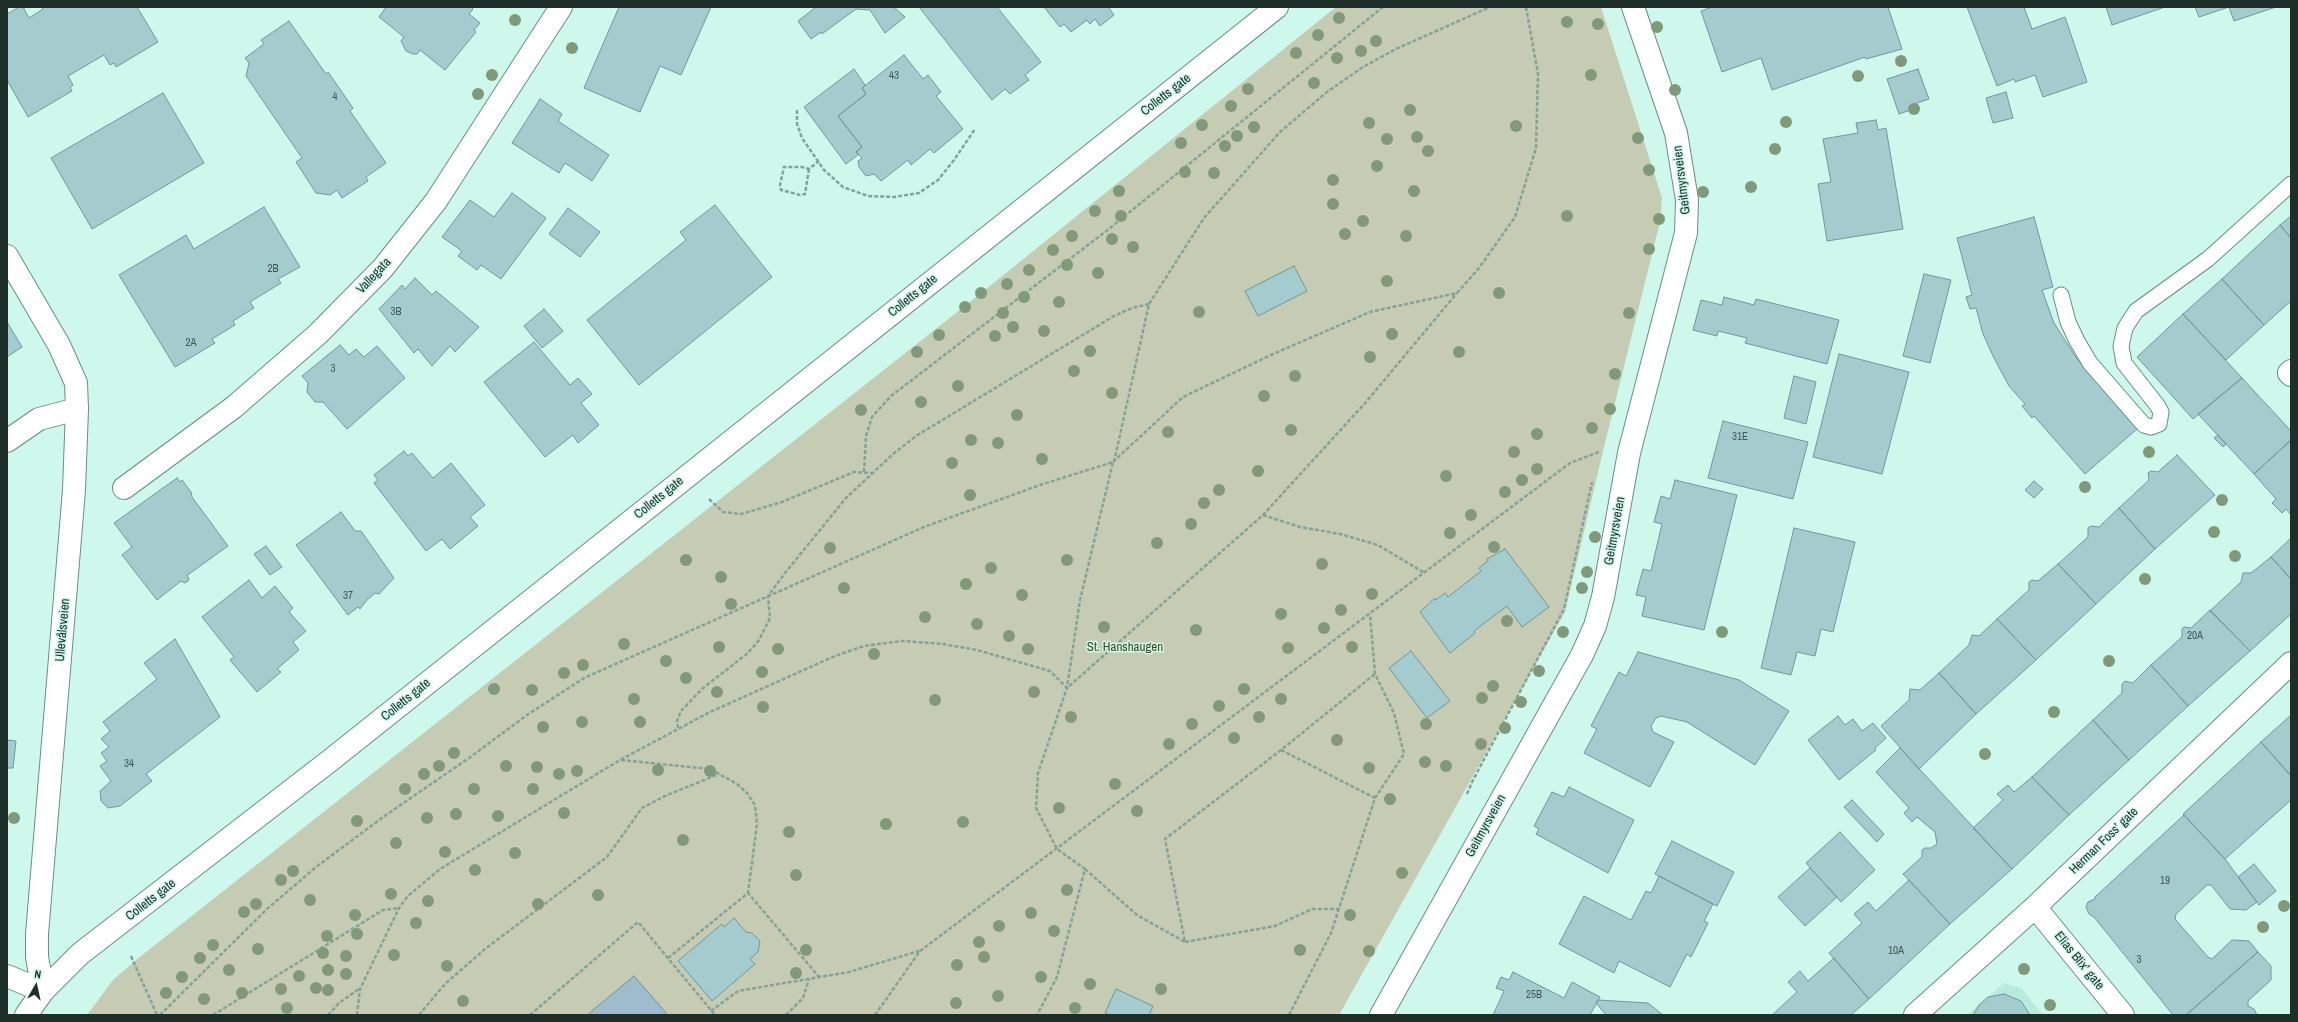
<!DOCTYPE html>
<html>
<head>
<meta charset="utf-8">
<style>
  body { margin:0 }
  #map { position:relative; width:2298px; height:1022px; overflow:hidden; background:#cdf8eb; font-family:"Archivo Narrow",sans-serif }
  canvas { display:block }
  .frame { position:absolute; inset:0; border:8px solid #1e2f2a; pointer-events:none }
  .north { position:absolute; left:16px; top:966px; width:40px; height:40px; -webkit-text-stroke:3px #cdf8eb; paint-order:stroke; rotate:9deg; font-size:11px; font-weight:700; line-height:16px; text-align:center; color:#1e2f2a }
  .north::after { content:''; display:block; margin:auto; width:14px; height:18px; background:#1e2f2a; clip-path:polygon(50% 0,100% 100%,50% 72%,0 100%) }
</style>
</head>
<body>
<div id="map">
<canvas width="2298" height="1022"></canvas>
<div class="frame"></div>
<div class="north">N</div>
</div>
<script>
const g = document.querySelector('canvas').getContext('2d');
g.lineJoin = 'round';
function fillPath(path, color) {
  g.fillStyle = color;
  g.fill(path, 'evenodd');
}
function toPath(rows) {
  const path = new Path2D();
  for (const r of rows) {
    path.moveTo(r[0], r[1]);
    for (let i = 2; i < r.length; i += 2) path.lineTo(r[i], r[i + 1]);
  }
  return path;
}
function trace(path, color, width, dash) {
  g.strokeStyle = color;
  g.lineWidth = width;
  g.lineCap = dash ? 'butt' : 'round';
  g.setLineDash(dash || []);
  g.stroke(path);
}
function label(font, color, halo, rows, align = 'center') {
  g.font = font + ' "Archivo Narrow",sans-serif';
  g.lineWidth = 3;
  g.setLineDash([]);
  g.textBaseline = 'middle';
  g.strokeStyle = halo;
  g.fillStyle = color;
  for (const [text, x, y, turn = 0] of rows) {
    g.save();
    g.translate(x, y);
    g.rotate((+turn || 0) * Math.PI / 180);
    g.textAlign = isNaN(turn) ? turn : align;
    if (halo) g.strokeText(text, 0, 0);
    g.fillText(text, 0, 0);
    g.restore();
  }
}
fillPath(toPath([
  [2004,983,2021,988,2043,1015,1967,1015]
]), '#b8ebdc');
fillPath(toPath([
  [1336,7,1601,7,1662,198,1660,222,1603,451,1565,612,1339,1015,87,1015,113,980,136,960,975,298]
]), '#c6ccb3');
const water = toPath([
  [634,976,668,1015,587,1015,634,976]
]);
fillPath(water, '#9dbccd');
trace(water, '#77929c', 1);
const building = toPath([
  [19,7,23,7,29,18,43,9,41,7,137,7,158,42,116,67,114,63,110,65,104,55,68,76,73,85,70,88,72,91,28,117,7,80,7,14,19,7],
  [386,7,471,7,473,9,469,14,480,23,474,30,476,32,445,70,420,50,417,54,413,54,406,51,401,41,404,37,379,17,386,7],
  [619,7,711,7,681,75,660,66,640,112,584,88,619,7],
  [816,7,894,7,905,17,885,33,870,10,856,9,822,34,821,32,811,39,798,21,816,7],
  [919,7,997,7,1041,62,1025,75,1029,80,1010,94,1005,89,992,100,919,7],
  [1044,7,1110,7,1109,8,1114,15,1100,26,1095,19,1090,24,1087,20,1071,32,1064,24,1060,27,1044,7],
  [1712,7,1888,7,1902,49,1866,59,1865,57,1772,90,1761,58,1722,72,1701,11,1712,7],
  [1967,7,2024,7,2032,29,2065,17,2087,82,2043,97,2035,75,2015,82,2014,79,1997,86,1967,7],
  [2106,7,2165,7,2112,25,2106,7],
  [2195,7,2276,7,2234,21,2229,7,2199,17,2195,7],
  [289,21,326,74,328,72,353,108,350,111,386,163,366,177,368,181,342,198,337,190,330,195,316,193,296,162,302,158,246,76,249,63,245,58,264,44,261,40,289,21],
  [904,55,923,79,928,75,941,92,936,96,963,129,934,153,930,149,911,165,908,160,881,181,874,174,866,176,859,167,858,161,862,158,856,152,862,147,838,116,866,94,862,88,904,55],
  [854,69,865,85,862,88,866,94,838,116,862,147,856,152,859,154,846,164,804,107,854,69],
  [1918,69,1929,99,1917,103,1919,107,1899,114,1887,79,1918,69],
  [2006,92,2013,118,1993,123,1986,98,2006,92],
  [163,93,204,163,92,229,51,158,163,93],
  [540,99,562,114,558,121,609,155,592,181,565,163,559,173,512,143,540,99],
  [1876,120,1878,130,1886,128,1903,229,1827,241,1818,184,1831,182,1823,139,1858,133,1856,123,1876,120],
  [512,193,546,218,501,279,481,265,477,270,458,256,462,251,442,237,470,200,494,217,512,193],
  [715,205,772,277,639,385,587,320,686,240,680,232,715,205],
  [264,207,300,267,278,279,281,283,250,302,254,308,233,321,235,325,212,339,215,343,175,367,119,275,186,235,194,249,264,207],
  [568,208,600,232,580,257,549,234,568,208],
  [2291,216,2291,238,2280,225,2291,216],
  [2034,217,2053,287,2042,290,2054,323,2077,359,2137,429,2085,474,2034,416,2032,418,2022,406,2025,404,2009,386,1994,358,1983,334,1976,308,1970,309,1966,297,1972,295,1957,238,2034,217],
  [2280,225,2291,238,2291,301,2264,325,2222,279,2280,225],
  [1294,266,1307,291,1258,316,1245,291,1294,266],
  [1924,274,1951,280,1930,363,1903,356,1924,274],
  [415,278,432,295,436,291,479,327,455,352,450,346,432,366,418,349,414,353,379,309,402,285,405,289,415,278],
  [2222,279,2264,325,2226,360,2183,314,2222,279],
  [1724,297,1754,305,1756,299,1839,320,1827,364,1745,343,1747,338,1718,331,1717,336,1693,330,1701,300,1722,305,1724,297],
  [544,309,563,331,542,348,524,326,544,309],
  [2183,314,2242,378,2193,419,2137,357,2183,314],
  [7,322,22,347,7,357,7,322],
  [534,342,570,385,578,378,592,394,581,403,599,425,578,443,573,435,545,457,484,382,534,342],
  [340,345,349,355,356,349,364,357,377,346,405,378,347,429,323,402,315,402,307,392,308,383,302,376,340,345],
  [1839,354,1909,372,1882,474,1813,457,1839,354],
  [1794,376,1816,382,1806,424,1784,418,1794,376],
  [2242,378,2291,431,2291,440,2254,474,2198,414,2242,378],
  [1723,421,1808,442,1793,499,1708,478,1723,421],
  [2218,435,2226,444,2223,447,2214,438,2218,435],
  [2291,440,2291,515,2286,509,2282,513,2272,503,2276,499,2254,474,2291,440],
  [404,451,408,456,412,453,433,478,451,463,485,505,470,517,478,526,450,549,442,539,426,551,374,483,378,480,374,475,404,451],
  [2177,455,2215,495,2155,549,2119,508,2149,480,2148,473,2151,471,2158,472,2177,455],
  [177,478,180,482,182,480,191,492,192,497,228,546,189,574,187,575,189,580,185,583,181,581,157,600,122,555,132,547,114,523,177,478],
  [1675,480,1737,495,1704,630,1642,616,1646,597,1636,595,1643,569,1651,571,1662,524,1654,522,1661,496,1670,499,1675,480],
  [2034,481,2043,489,2034,498,2025,490,2034,481],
  [2119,508,2155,549,2096,604,2058,564,2088,537,2088,528,2091,526,2099,527,2119,508],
  [341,512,355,531,361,531,394,578,379,594,375,593,367,600,360,609,358,607,348,615,296,545,341,512],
  [1794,528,1855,542,1833,632,1821,629,1815,656,1797,652,1791,675,1761,668,1794,528],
  [2291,538,2291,579,2271,557,2291,538],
  [266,546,282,567,270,575,254,554,266,546],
  [1505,549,1549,607,1522,627,1507,606,1474,631,1475,633,1450,653,1420,612,1435,598,1436,600,1445,593,1448,597,1481,571,1479,568,1488,561,1487,559,1505,549],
  [2271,557,2291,579,2291,614,2250,651,2210,611,2241,582,2243,573,2251,573,2271,557],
  [2058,564,2096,604,2036,660,1997,619,2029,590,2029,582,2032,580,2038,581,2058,564],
  [249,580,262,598,275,586,293,608,289,612,306,631,293,642,299,650,277,669,281,672,257,692,230,660,234,657,202,617,249,580],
  [2210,610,2250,651,2188,706,2151,665,2182,637,2182,629,2184,627,2191,628,2210,610],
  [1997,619,2036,660,1976,714,1939,673,1969,645,1972,635,1979,636,1997,619],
  [175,639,220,717,146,774,152,781,120,806,108,808,101,801,100,791,111,781,100,766,107,761,101,753,109,747,101,739,110,731,103,722,157,679,144,663,175,639],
  [1411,651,1450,701,1427,718,1389,668,1411,651],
  [1638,652,1739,680,1789,711,1755,765,1687,722,1661,716,1656,718,1651,726,1653,732,1674,742,1650,787,1584,753,1597,729,1591,726,1619,672,1626,676,1638,652],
  [2151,665,2188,706,2129,760,2093,720,2122,693,2122,684,2125,681,2133,683,2151,665],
  [1939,673,1976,714,1919,769,1881,726,1909,700,1910,689,1920,690,1939,673],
  [2291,715,2291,776,2261,742,2291,715],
  [1838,716,1845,725,1853,719,1862,731,1873,723,1886,738,1875,748,1876,750,1839,780,1808,740,1838,716],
  [2093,720,2129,760,2069,815,2032,777,2093,720],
  [7,740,16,741,13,768,7,768,7,740],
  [2261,742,2291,776,2291,800,2225,859,2183,814,2261,742],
  [1900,748,2012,869,1950,924,1903,874,1922,857,1922,850,1925,848,1931,848,1937,844,1935,832,1917,817,1912,822,1904,813,1909,808,1876,772,1900,748],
  [2032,777,2069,815,2012,869,1973,828,2003,800,1997,794,2008,785,2014,792,2032,777],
  [1569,787,1634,820,1608,873,1536,834,1539,829,1534,826,1552,792,1564,797,1569,787],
  [1852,800,1884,834,1877,842,1844,807,1852,800],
  [2184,815,2225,859,2257,902,2246,910,2230,909,2211,885,2207,885,2176,914,2175,919,2208,957,2212,959,2232,940,2249,941,2258,952,2186,1015,2173,1015,2094,917,2089,914,2086,907,2088,902,2095,899,2095,897,2184,815],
  [1840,832,1875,870,1841,902,1806,863,1840,832],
  [1672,841,1734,872,1717,906,1655,874,1672,841],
  [2254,864,2276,891,2259,905,2238,877,2254,864],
  [1810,868,1837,897,1805,926,1778,897,1810,868],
  [1659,876,1713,904,1704,921,1708,923,1691,957,1687,954,1670,987,1619,961,1614,973,1559,944,1584,896,1631,920,1646,891,1651,893,1659,876],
  [1909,880,1950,924,1869,999,1829,953,1862,923,1854,914,1868,902,1876,911,1909,880],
  [734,918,746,932,752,933,760,941,758,952,750,959,755,964,712,1001,678,961,722,924,724,927,734,918],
  [2258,952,2271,966,2271,980,2248,1001,2248,1006,2254,1009,2257,1015,2186,1015,2258,952],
  [1834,958,1869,999,1851,1015,1772,1015,1797,992,1788,982,1800,971,1808,981,1834,958],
  [1513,972,1564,998,1572,982,1600,997,1590,1015,1493,1015,1504,991,1496,988,1501,977,1509,980,1513,972],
  [1116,989,1153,1006,1149,1015,1110,1015,1105,1013,1116,989],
  [2004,994,2021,1001,2030,1015,1973,1015,1979,1005,1988,997,2004,994],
  [1598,1000,1648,1003,1663,1015,1606,1015,1596,1003,1598,1000]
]);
fillPath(building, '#a4cccf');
trace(building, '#6d989c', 1);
const lane = toPath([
  [2061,295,2068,322,2077,341,2090,363,2144,425,2151,427,2159,424,2161,412,2157,405,2124,363,2121,346,2125,328,2136,311,2208,259,2291,184]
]);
const street = toPath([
  [2291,371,2289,373,2291,375],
  [7,441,39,419,77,409],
  [124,488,234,407,318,334,383,268,436,201,561,7],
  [2035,907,2123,1015],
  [1381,1015,1582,655,1595,626,1603,597,1629,453,1686,233,1687,200,1676,133,1633,7],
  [1915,1015,2035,907,2291,663]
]);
const secondary = toPath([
  [7,256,59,345,76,383,77,409,74,490,37,934,37,957,43,991],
  [7,976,43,991],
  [26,1015,43,991,80,954,332,759,1277,7]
]);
trace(lane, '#678f84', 17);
trace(street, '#678f84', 24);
trace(secondary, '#678f84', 24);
trace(toPath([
  [797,110,797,124,802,138,824,170,843,187,868,196,894,197,919,193,938,180,954,160,975,129],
  [809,169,805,194,800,195,781,190,780,185,784,167,802,167,809,169,819,161],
  [1113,462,1183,397,1273,354,1370,312,1457,293,1479,268,1515,217,1536,148,1538,74,1526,7],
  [1114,462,1149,304,1204,218,1280,132,1327,92,1363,67,1396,49,1490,7],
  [864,472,866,436,872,417,891,396,1105,232,1383,7],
  [709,499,723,512,741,514,782,502,854,472,872,473],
  [1263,515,1300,527,1340,534,1378,545,1423,572],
  [678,728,677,721,681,711,702,689,748,653,759,640,770,618,768,596,785,573,846,498,893,454,916,436,1114,316,1132,308,1149,304],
  [1281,750,1375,798],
  [621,760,710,769,737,784,747,793,755,805,757,824,748,893],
  [1467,794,1472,782,1564,609,1592,482],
  [1085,869,1137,915,1185,942,1165,839,1281,750,1375,674],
  [1185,942,1275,926,1312,909,1339,909],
  [131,956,157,1015],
  [668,958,748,893,819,977],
  [711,1011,738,991,849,972,919,951],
  [160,1015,266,910,316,867,386,815,469,758,527,715,584,678,924,527,1040,485,1113,462,1080,600,1067,688,1038,773,1036,808,1057,849,1085,869,1057,977,1037,1015],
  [213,1015,383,910,399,908],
  [328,1015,339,1003,359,989],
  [357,1015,360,989,399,908,408,896,440,869,620,760,710,712,835,656,864,646,903,641,943,644,977,650,1050,671,1067,688,1263,515,1366,402,1457,293],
  [419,1015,445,984,485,949,607,857,642,808,667,795,719,774],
  [530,1015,638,922,715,1015],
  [786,1015,803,998,809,979],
  [875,1015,920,951,1570,463,1599,452],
  [1289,1015,1331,933,1375,798,1404,754,1394,713,1375,674,1370,614]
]), '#83a399', 2.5, [4, 2]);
trace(lane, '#fff', 15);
trace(street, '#fff', 22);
trace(secondary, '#fff', 22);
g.fillStyle = '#809978';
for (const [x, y] of [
  [1339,18],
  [515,20],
  [1567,22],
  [1598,24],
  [1657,27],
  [1318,35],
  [1376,41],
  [572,48],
  [1361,51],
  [1296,53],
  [1337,58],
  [1901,61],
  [492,75],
  [1591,75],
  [1858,76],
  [1314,83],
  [1248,89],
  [1675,90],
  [478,94],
  [1231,106],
  [1914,109],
  [1410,110],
  [1786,122],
  [1369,123],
  [1202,125],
  [1516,126],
  [1254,127],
  [1237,136],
  [1417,137],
  [1638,138],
  [1387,139],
  [1181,143],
  [1225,146],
  [1775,149],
  [1428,151],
  [1377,166],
  [1649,170],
  [1185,172],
  [1214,173],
  [1333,180],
  [1751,187],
  [1119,191],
  [1414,191],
  [1703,192],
  [1333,204],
  [1095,211],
  [1121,216],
  [1567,216],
  [1659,219],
  [1363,221],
  [1345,234],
  [1072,236],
  [1406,236],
  [1112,239],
  [1133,247],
  [1649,249],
  [1053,250],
  [1067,265],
  [1029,270],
  [1098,273],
  [1387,281],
  [1007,284],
  [981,293],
  [1499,293],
  [1024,297],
  [1059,302],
  [965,307],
  [1199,312],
  [1003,313],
  [1629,313],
  [1013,327],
  [1044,331],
  [1392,334],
  [939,335],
  [995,336],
  [1090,351],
  [917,352],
  [1459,352],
  [1370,357],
  [1074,371],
  [1615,374],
  [1295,376],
  [958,386],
  [1112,393],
  [1264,396],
  [921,402],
  [1610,409],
  [861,410],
  [1017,415],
  [1592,428],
  [1291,430],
  [1168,432],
  [1537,434],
  [971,440],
  [998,443],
  [1514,452],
  [2149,452],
  [1042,459],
  [952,463],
  [1537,469],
  [1258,471],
  [1446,476],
  [1522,480],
  [2085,487],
  [1219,490],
  [1505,492],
  [970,495],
  [2222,500],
  [1204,503],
  [1471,515],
  [1191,524],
  [2214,532],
  [1450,533],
  [1595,537],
  [1157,543],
  [1494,547],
  [830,548],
  [2235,556],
  [686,560],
  [1067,560],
  [1322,564],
  [991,568],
  [1587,572],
  [721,577],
  [2145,579],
  [966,584],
  [844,588],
  [1582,588],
  [1372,594],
  [1022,595],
  [731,604],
  [1341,610],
  [1281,614],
  [925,617],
  [1507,621],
  [977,624],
  [1104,627],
  [1324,628],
  [1196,630],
  [1563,632],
  [1722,632],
  [1009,636],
  [624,644],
  [719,647],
  [1352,647],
  [1288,648],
  [778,649],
  [1028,649],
  [874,654],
  [666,661],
  [2109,661],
  [583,665],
  [1539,671],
  [762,672],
  [564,673],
  [686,678],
  [1493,686],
  [494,689],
  [1244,689],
  [532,690],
  [717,692],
  [1034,692],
  [1482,698],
  [634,699],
  [1281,699],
  [935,700],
  [1521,702],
  [1219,706],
  [763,707],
  [2054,712],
  [1071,717],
  [1259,717],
  [582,722],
  [640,722],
  [1192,724],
  [1426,724],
  [543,727],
  [1505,728],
  [1234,738],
  [1337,740],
  [1169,744],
  [1481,744],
  [454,753],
  [1985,754],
  [1425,762],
  [439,766],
  [506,766],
  [1446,766],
  [537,767],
  [1369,768],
  [658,770],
  [577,771],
  [710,771],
  [424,774],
  [559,774],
  [1115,784],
  [405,789],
  [474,789],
  [533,789],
  [1390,799],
  [1059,808],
  [1137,811],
  [564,813],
  [456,814],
  [498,816],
  [14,818],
  [427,818],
  [357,821],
  [963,822],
  [886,824],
  [789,832],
  [683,840],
  [396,843],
  [445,852],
  [515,853],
  [475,870],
  [293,871],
  [1402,873],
  [796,875],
  [281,880],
  [1067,890],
  [391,894],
  [598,895],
  [310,900],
  [428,901],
  [256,904],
  [538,904],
  [2284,906],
  [244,912],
  [1031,913],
  [355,915],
  [1350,915],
  [416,923],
  [999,926],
  [2263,927],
  [1054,931],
  [357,934],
  [327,936],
  [979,942],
  [213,945],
  [258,949],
  [806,950],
  [1300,950],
  [1369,951],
  [323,953],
  [394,955],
  [346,956],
  [984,957],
  [200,958],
  [957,965],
  [447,966],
  [2024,969],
  [229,970],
  [328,970],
  [796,973],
  [346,974],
  [299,976],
  [182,977],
  [1041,977],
  [1090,984],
  [316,988],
  [281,989],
  [1161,989],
  [328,990],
  [166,993],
  [242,993],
  [998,996],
  [204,999],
  [463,1001],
  [956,1003],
  [2050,1005],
  [287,1008],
  [1075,1008]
]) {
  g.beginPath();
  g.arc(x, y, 6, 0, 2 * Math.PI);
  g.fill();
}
label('11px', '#405653', null, [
  ["43",894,76],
  ["4",335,97],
  ["2B",273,269],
  ["3B",396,312],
  ["2A",191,343],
  ["3",333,369],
  ["31E",1740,437],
  ["37",348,596],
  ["20A",2195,636],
  ["34",129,764],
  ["19",2165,881],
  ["10A",1896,951],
  ["3",2139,960],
  ["25B",1534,995]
]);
label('13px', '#1e2f2a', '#cdf8eb', [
  ["Colletts gate",1166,95,-38],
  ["Geitmyrsveien",1682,180,-97],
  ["Vallegata",374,276,-47],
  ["Colletts gate",913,296,-39],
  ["Colletts gate",659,498,-39],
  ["Geitmyrsveien",1615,531,-80],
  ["Ullevålsveien",63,630,-85],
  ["Colletts gate",406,700,-39],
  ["Geitmyrsveien",1486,826,-61],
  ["Herman Foss’ gate",2104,841,-44],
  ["Colletts gate",151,900,-38],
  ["Elias Blix’ gate",2079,961,51]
]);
label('13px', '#414b1a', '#cdf8eb', [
  ["St. Hanshaugen",1125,648]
]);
</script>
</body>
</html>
